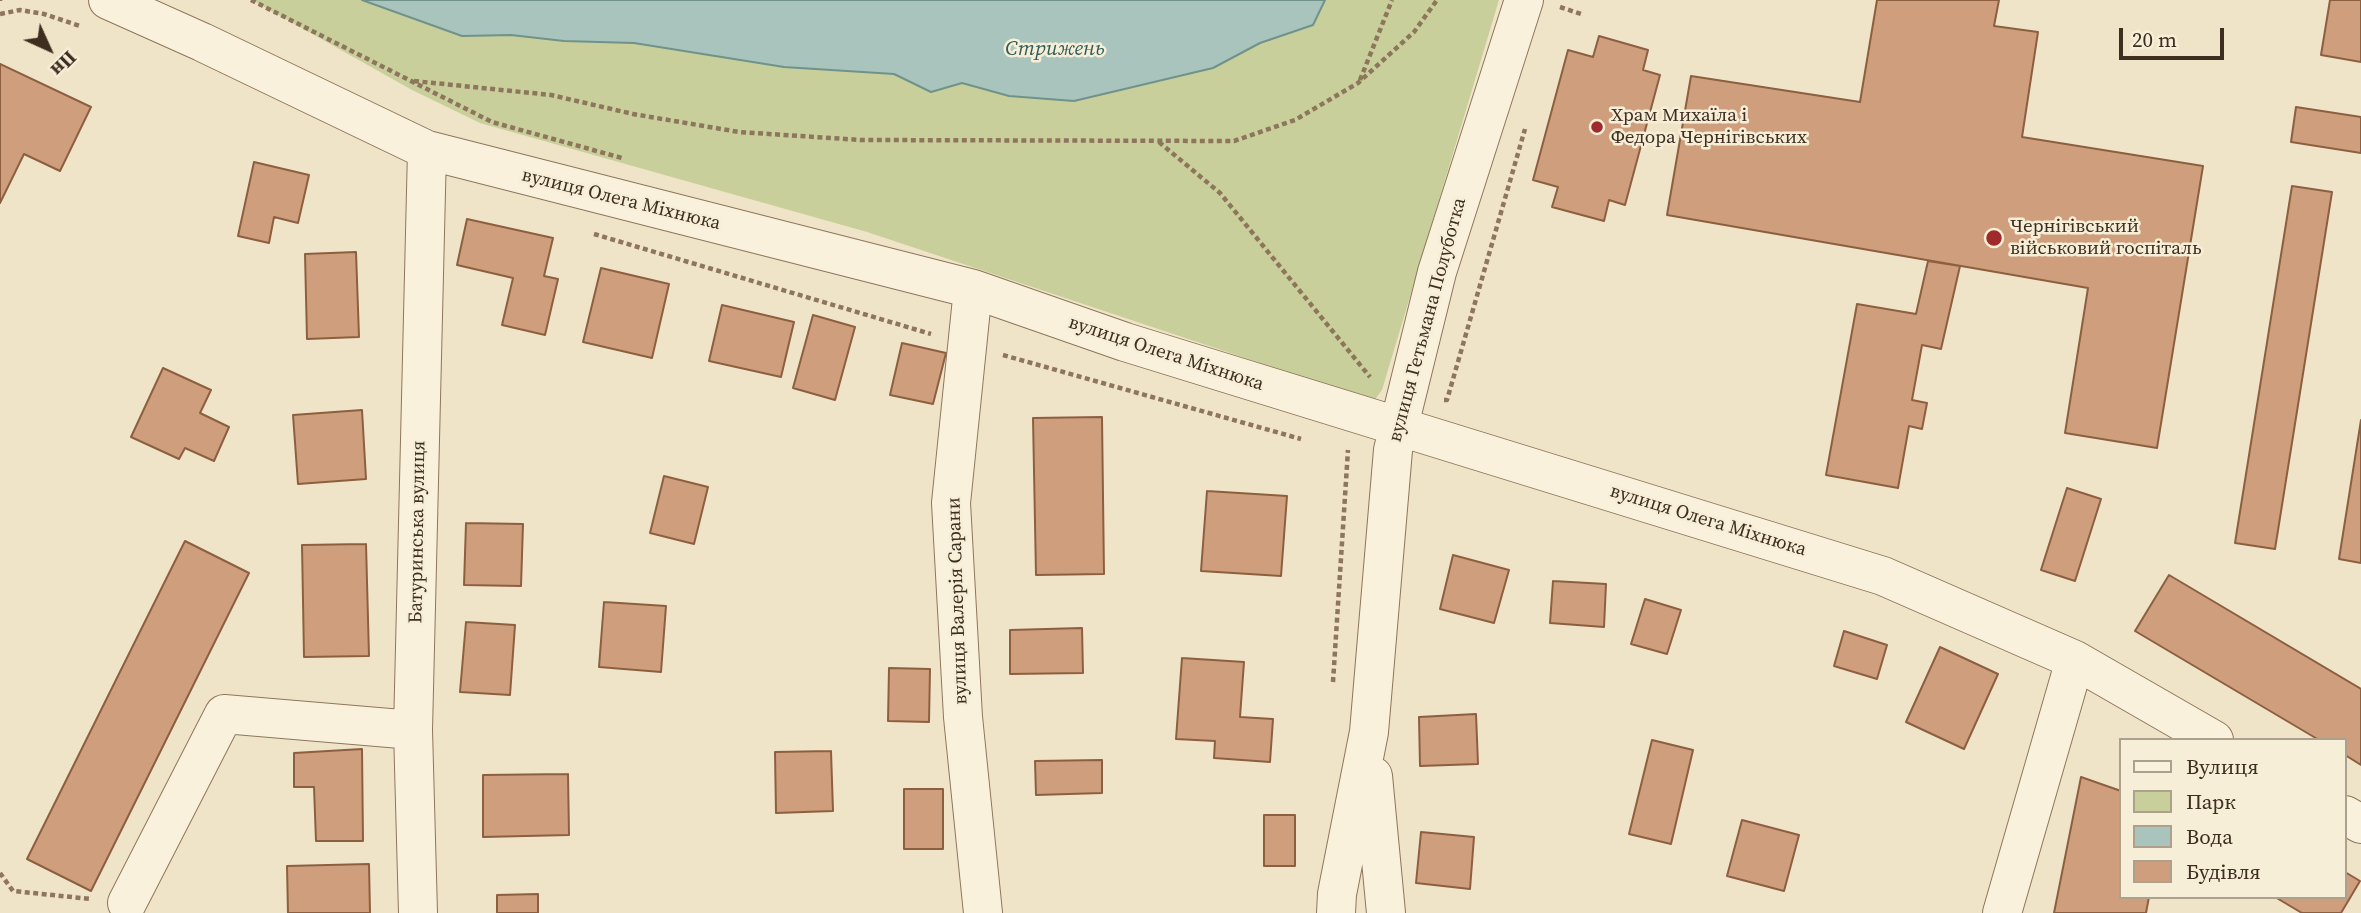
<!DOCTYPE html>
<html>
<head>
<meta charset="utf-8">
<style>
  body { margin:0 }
  #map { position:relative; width:2361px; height:913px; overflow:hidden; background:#f0e4c8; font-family:"Source Serif 4",serif }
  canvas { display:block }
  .legend { position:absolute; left:2119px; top:738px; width:228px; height:161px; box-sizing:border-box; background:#f7eed8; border:2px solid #ada18e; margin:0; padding:9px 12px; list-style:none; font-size:21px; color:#3d2e20 }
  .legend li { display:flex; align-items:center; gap:14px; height:35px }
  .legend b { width:35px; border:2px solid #ada18e }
  .north { position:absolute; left:14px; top:14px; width:70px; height:70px; -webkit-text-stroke:5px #f7eed8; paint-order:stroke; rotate:135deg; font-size:19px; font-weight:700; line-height:28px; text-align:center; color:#3d2e20 }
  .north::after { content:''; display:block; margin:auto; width:24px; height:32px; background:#3d2e20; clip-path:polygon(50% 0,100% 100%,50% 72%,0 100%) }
  .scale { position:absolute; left:2119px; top:28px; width:105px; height:32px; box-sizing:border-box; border:4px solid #3d2e20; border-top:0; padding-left:9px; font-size:21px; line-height:24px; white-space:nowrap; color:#3d2e20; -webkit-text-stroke:5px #f7eed8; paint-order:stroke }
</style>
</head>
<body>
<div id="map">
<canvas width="2361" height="913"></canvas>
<ul class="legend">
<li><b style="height:9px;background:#faf1dc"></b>Вулиця</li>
<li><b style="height:19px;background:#c9cf9b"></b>Парк</li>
<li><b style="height:19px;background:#a9c4bc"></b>Вода</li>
<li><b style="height:19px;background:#cf9f7d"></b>Будівля</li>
</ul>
<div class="north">Пн</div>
<div class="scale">20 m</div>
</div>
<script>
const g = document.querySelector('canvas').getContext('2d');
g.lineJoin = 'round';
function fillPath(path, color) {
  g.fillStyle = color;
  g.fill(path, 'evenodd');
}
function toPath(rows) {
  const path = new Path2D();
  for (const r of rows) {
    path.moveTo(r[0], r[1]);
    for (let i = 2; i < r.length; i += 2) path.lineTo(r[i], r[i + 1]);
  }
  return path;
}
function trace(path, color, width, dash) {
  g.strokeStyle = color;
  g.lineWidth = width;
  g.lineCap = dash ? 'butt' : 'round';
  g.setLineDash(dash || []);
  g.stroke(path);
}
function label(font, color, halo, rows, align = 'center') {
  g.font = font + ' "Source Serif 4",serif';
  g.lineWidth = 5;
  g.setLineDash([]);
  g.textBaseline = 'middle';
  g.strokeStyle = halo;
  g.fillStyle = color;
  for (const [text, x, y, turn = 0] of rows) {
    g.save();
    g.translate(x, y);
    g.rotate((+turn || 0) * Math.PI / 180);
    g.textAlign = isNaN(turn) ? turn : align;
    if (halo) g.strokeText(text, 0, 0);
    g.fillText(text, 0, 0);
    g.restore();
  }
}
fillPath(toPath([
  [252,0,362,0,462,36,511,35,564,41,634,43,784,67,894,74,931,92,962,83,1009,96,1213,68,1260,43,1313,25,1325,0,1499,0,1382,390,1374,401,867,232,480,123,412,90]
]), '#c9cf9b');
const water = toPath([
  [362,0,1325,0,1313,25,1260,43,1213,68,1074,101,1009,96,962,83,931,92,894,74,784,67,634,43,564,41,511,35,462,36,362,0]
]);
fillPath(water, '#a9c4bc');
trace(water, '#6f938a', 2);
const building = toPath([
  [1877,0,1999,0,1994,26,2038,32,2022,137,2203,166,2157,448,2065,433,2088,288,1667,215,1691,76,1860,102,1877,0],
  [2330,0,2361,0,2361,62,2321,55,2330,0],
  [1599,36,1648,50,1643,70,1660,75,1625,205,1609,200,1604,221,1552,207,1558,187,1533,180,1568,50,1593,57,1599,36],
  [0,64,91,107,60,171,24,154,0,203,0,64],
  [2296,107,2361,117,2361,153,2291,142,2296,107],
  [254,162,309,175,298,223,274,217,269,243,238,236,254,162],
  [2292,186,2332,192,2275,549,2235,543,2292,186],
  [467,219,553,238,544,276,558,279,545,335,502,325,513,278,457,265,467,219],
  [356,252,359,337,307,339,305,254,356,252],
  [1928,261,1960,266,1941,349,1922,345,1912,400,1927,403,1922,429,1909,426,1898,488,1826,475,1857,304,1916,314,1928,261],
  [601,268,669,284,652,358,583,342,601,268],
  [722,305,794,322,781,377,709,361,722,305],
  [813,315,855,327,835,400,793,388,813,315],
  [902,343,946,353,933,404,890,395,902,343],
  [163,368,211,390,200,413,229,427,214,461,185,448,179,459,131,437,163,368],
  [362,410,366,479,298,484,293,415,362,410],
  [1102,417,1104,574,1036,575,1033,418,1102,417],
  [2361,420,2361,563,2339,559,2361,420],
  [664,476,708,487,694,544,650,533,664,476],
  [2067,488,2101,499,2075,581,2041,570,2067,488],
  [1207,491,1287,496,1281,576,1201,571,1207,491],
  [466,523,523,524,521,586,464,585,466,523],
  [185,541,249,573,91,891,27,859,185,541],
  [366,544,369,656,304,657,302,545,366,544],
  [1453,555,1509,570,1494,623,1440,609,1453,555],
  [2169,575,2361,689,2361,765,2345,755,2345,740,2319,740,2135,631,2169,575],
  [1553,581,1606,584,1604,627,1550,623,1553,581],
  [1645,599,1681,610,1667,654,1631,644,1645,599],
  [604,602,666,606,661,672,599,667,604,602],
  [466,622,515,625,510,695,460,692,466,622],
  [1082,628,1083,673,1010,674,1010,630,1082,628],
  [1844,631,1887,645,1877,679,1834,666,1844,631],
  [1940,647,1998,674,1964,749,1906,722,1940,647],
  [1182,658,1244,662,1240,717,1273,719,1270,762,1214,758,1215,741,1176,739,1182,658],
  [889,668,930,669,929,722,888,721,889,668],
  [1476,714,1478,764,1420,766,1419,717,1476,714],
  [1652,740,1693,750,1671,844,1629,834,1652,740],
  [362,749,363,841,316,841,314,787,294,787,294,753,362,749],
  [831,751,833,811,776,813,775,752,831,751],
  [1102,760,1102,793,1036,795,1035,761,1102,760],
  [568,774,569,835,483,837,483,775,568,774],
  [2081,777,2121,791,2121,897,2149,897,2146,913,2054,913,2081,777],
  [904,789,943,789,943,849,904,849,904,789],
  [1264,815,1295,815,1295,866,1264,866,1264,815],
  [1742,820,1799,835,1784,891,1727,876,1742,820],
  [1421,832,1474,837,1470,889,1416,883,1421,832],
  [369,864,370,913,288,913,287,866,369,864],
  [2345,872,2360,881,2341,913,2302,913,2275,897,2345,897,2345,872],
  [538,894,538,913,497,913,497,895,538,894]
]);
fillPath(building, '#cf9f7d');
trace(building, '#8d5f41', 2);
const minor = toPath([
  [108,0,202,42,427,150,973,289,1125,342,1883,576,2075,660,2214,740],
  [973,289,951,503,963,717,983,913],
  [1373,776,1386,913],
  [2345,815,2361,824],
  [127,903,224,714,413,730],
  [418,913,413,730,427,150],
  [1336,913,1337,894,1369,732,1393,450,1437,272,1524,0],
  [2002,913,2075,660]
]);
trace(minor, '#8d765c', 40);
trace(toPath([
  [251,0,492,122,622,158],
  [0,1,0,0],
  [1560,7,1581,14],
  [0,14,20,10,44,14,80,26],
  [1360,80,1392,0],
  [414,81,551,95,633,114,739,132,861,140,1234,141,1295,120,1358,83,1414,32,1437,0],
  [1159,142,1220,193,1370,377],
  [594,234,931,334],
  [1003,355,1301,439],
  [1444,400,1447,400,1525,129],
  [1333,682,1348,450],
  [0,873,13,891,91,899]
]), '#8d765c', 4.5, [5, 3.5]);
trace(minor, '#faf1dc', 38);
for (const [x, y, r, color] of [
  [1597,127,7,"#9e2a2b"],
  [1994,238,9,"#9e2a2b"]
]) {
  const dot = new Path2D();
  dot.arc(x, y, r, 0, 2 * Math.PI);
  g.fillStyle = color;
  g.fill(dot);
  trace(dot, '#f7eed8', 2.5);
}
label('19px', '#3d2e20', '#f7eed8', [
  ["Храм Михаїла і",1611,116],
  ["Федора Чернігівських",1611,138],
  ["Чернігівський",2010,227],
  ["військовий госпіталь",2010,249]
], 'left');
label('19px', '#3d2e20', '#f7eed8', [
  ["вулиця Олега Міхнюка",621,200,14],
  ["вулиця Гетьмана Полуботка",1428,320,-75],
  ["вулиця Олега Міхнюка",1166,354,18],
  ["вулиця Олега Міхнюка",1708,521,17],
  ["Батуринська вулиця",418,532,-89],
  ["вулиця Валерія Сарани",958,601,-92]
]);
label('italic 21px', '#2f5d5a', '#f7eed8', [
  ["Стрижень",1055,50]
]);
</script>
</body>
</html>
